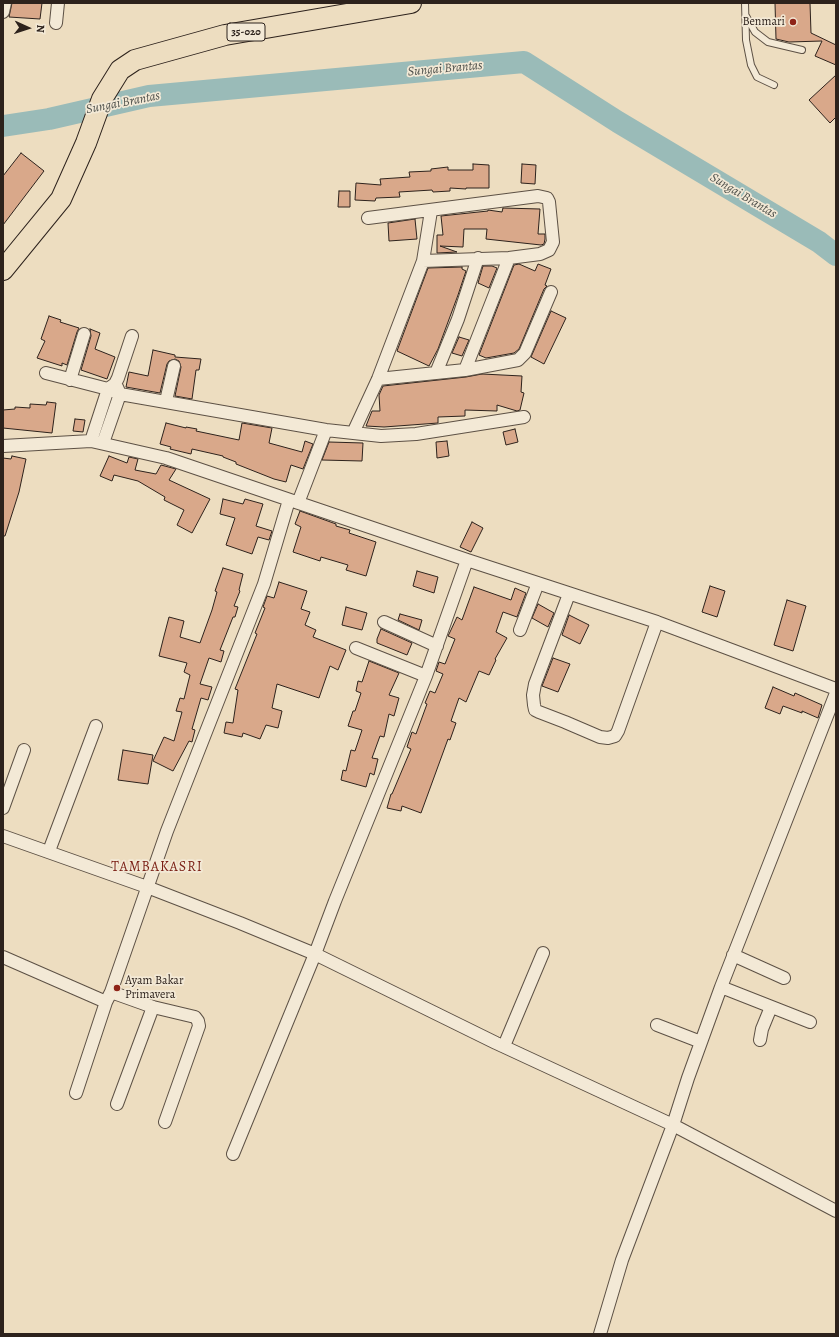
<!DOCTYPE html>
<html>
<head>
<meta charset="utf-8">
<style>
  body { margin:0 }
  #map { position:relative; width:839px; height:1337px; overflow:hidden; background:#edddc0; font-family:Alegreya,serif }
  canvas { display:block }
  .frame { position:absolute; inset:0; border:4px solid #2d221c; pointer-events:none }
  .north { position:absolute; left:8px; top:8px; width:40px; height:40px; -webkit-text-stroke:3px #f3e9d6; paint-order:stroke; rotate:93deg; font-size:11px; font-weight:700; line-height:16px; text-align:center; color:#2d221c }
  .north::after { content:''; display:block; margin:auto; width:14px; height:18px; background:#2d221c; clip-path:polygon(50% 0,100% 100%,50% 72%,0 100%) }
</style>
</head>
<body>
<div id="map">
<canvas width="839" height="1337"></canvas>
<div class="frame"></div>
<div class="north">N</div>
</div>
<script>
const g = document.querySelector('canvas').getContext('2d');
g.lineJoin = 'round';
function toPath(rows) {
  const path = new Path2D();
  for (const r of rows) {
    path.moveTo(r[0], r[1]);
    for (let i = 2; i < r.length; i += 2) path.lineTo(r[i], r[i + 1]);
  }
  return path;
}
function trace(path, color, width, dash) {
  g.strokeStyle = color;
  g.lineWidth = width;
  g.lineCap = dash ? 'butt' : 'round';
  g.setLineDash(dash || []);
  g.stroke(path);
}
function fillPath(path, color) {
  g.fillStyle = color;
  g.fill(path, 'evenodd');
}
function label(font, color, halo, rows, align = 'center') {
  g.font = font + ' Alegreya,serif';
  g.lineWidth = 3.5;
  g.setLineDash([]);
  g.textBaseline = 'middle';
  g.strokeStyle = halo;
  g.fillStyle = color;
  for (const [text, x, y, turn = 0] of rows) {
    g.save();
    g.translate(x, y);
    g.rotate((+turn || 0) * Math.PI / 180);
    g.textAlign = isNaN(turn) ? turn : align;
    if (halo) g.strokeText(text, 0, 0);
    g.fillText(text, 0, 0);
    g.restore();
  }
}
trace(toPath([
  [3,126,49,119,149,96,524,62,618,122,819,242,836,255]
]), '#9abbb8', 22);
const building = toPath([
  [12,3,42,3,40,19,9,17,12,3],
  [775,3,810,3,811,33,836,45,836,65,815,56,822,41,789,42,776,39,775,3],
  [836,75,836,117,830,123,809,100,836,75],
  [21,153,44,171,3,225,3,176,21,153],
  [473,164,489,165,489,188,466,188,466,189,450,188,450,191,433,192,432,190,399,192,400,197,376,198,375,201,355,200,356,183,381,185,380,179,410,177,409,172,431,171,431,169,448,167,448,170,473,170,473,164],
  [522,164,536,165,535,184,521,183,522,164],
  [339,191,350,191,350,207,338,207,339,191],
  [503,208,540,209,538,234,545,234,545,239,544,244,541,245,486,239,487,229,464,229,463,247,440,246,457,252,437,253,437,235,443,235,441,216,488,211,488,210,502,212,503,208],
  [415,219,417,239,389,241,388,223,415,219],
  [519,264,535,271,538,264,551,269,545,285,547,286,544,289,519,349,514,353,486,358,479,355,514,265,519,264],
  [483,266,492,266,497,268,489,288,478,283,483,266],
  [462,267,462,269,466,271,458,295,438,349,429,366,397,351,428,268,462,267],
  [551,311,566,318,544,364,531,357,551,311],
  [49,316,61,320,60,322,79,328,77,332,67,365,62,363,62,366,37,358,45,341,41,339,49,316],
  [90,329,100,333,95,349,115,357,107,379,81,370,91,336,90,329],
  [459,337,469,340,462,356,452,353,459,337],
  [153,350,175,355,175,357,201,359,199,370,196,370,192,399,175,396,181,367,179,361,175,359,169,361,167,364,160,393,126,387,129,372,148,376,153,350],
  [482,374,522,376,521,392,524,393,520,410,517,411,497,405,497,411,465,410,465,416,438,417,438,423,384,427,366,426,372,411,380,411,379,395,383,386,466,377,482,374],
  [47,402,56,403,52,433,3,428,3,410,15,409,15,407,30,408,30,404,46,405,47,402],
  [75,419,85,420,83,432,73,431,75,419],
  [166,423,186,428,186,427,197,429,196,431,239,440,242,423,272,428,269,443,302,452,305,441,313,444,303,469,291,465,286,482,274,479,236,464,236,462,223,457,223,456,192,449,191,454,170,449,171,447,160,444,166,423],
  [515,429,518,442,506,445,503,432,515,429],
  [447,441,449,456,437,458,436,442,447,441],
  [329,442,363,443,362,461,322,460,329,442],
  [12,456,26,459,19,492,5,536,3,536,3,458,11,459,12,456],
  [109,456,127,463,129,457,138,459,135,470,156,474,161,465,176,469,169,480,210,499,192,533,177,525,184,510,164,500,165,497,138,481,114,475,112,481,100,476,109,456],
  [223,499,243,504,245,499,263,504,256,526,272,531,269,540,258,537,252,554,226,545,235,518,220,514,223,499],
  [300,511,336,524,336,526,350,530,349,533,376,542,366,576,346,570,348,565,321,557,320,561,293,552,301,527,295,524,300,511],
  [472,522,483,528,471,552,460,547,472,522],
  [223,568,243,574,239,590,240,591,234,606,238,607,235,617,233,617,220,650,224,651,221,662,209,658,200,684,212,687,208,700,201,698,192,729,195,730,192,742,189,741,173,771,153,761,164,737,174,741,182,712,176,711,180,698,184,699,190,675,184,672,187,663,159,656,164,636,169,617,184,621,180,637,200,643,212,610,217,592,215,591,223,568],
  [417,571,438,577,434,593,413,586,417,571],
  [279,582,307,591,301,609,310,612,305,625,316,630,313,637,346,650,338,670,330,666,319,698,277,684,272,708,282,711,278,728,266,725,260,739,243,733,242,737,224,733,226,722,233,723,238,690,235,689,257,634,255,633,265,608,263,607,267,596,274,598,279,582],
  [710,586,725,591,717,617,702,612,710,586],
  [474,587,511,600,515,588,526,593,517,617,503,612,496,632,507,638,495,659,496,660,489,675,479,671,466,702,459,698,451,721,456,723,450,740,448,739,421,813,402,806,401,811,387,808,391,794,392,794,411,749,407,747,412,732,416,734,427,704,425,703,430,691,435,693,443,674,436,671,439,662,445,664,455,639,448,636,450,632,457,617,462,620,474,587],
  [787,600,806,606,793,651,774,645,787,600],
  [538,604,554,613,548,627,532,618,538,604],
  [346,607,367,613,362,630,342,625,346,607],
  [400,614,422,620,419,630,398,620,400,614],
  [569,615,589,625,580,644,562,635,569,615],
  [381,629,412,643,407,655,377,643,377,639,381,629],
  [553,658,570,664,558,692,542,686,553,658],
  [369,661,399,673,389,695,399,698,394,716,389,714,384,737,380,736,372,758,378,759,374,775,370,773,366,787,341,780,343,770,346,771,351,750,355,751,362,730,348,726,353,711,355,711,361,693,356,691,358,681,362,682,369,661],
  [773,687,794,696,795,693,822,705,818,718,802,711,802,713,783,706,780,714,765,708,773,687],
  [123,750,153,755,148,784,118,780,123,750]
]);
fillPath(building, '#d9a88a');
trace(building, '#2d221c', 1);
const lane = toPath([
  [745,3,746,40,751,65,757,77,774,85],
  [746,16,755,32,768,42,802,50]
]);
const street = toPath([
  [3,12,5,3],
  [56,23,58,3],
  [368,218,538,196,547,198,549,202,553,242,549,250,540,254,509,258,423,261],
  [465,370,509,258],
  [46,373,108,389,120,394,326,430,381,436,416,434,524,417],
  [436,373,458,319,478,258],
  [378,379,465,370,518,360,525,353,551,292],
  [70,380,84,334],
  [166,401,174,366],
  [353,433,378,379,423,261,431,211],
  [91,441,108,389,115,384,118,378,132,336],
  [103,443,120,394,117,387],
  [3,446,91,441,166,458,467,560,657,622,836,689],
  [298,503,326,430],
  [569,594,535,684,533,695,534,705,535,710,539,712,565,722,600,737,608,738,615,736,618,731,657,622],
  [384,622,437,646],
  [520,630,538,583],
  [356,648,426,676],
  [3,808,24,750],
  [3,836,147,887,240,923,315,954,496,1043,673,1125,836,1211],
  [49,851,96,726],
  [733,955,784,978],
  [3,957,106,1002],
  [721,987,810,1022],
  [111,992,153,1007,195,1017,198,1021,199,1026,165,1122],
  [657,1025,701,1042],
  [760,1040,762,1029,771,1007],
  [504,1046,543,953],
  [76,1093,106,1002,111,992,167,831,264,584,289,500],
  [117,1104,153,1007],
  [233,1154,315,954,335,901,426,676,467,560],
  [600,1334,622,1260,673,1125,688,1078,721,987,836,693]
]);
const primary = toPath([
  [3,270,61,199,86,143,102,99,120,70,135,60,225,35,411,3]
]);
trace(lane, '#5d5145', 8);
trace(street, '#5d5145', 14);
trace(primary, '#2d221c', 22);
trace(lane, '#f3e9d6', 6);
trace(street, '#f3e9d6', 12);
trace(primary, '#edddc0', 20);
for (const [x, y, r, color] of [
  [793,22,4,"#8f2418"],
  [117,988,4,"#8f2418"]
]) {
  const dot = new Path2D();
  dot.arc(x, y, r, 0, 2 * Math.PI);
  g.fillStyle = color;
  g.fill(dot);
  trace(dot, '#f3e9d6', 1.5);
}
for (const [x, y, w] of [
  [246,32,38]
]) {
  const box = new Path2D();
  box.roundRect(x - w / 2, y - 9, w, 18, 3);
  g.fillStyle = '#f3e9d6';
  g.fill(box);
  trace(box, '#2d221c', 1);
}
label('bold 11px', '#2d221c', null, [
  ["35-020",246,32]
]);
label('12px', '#2d221c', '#f3e9d6', [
  ["Benmari",785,22],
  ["Ayam Bakar",125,981,"left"],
  ["Primavera",125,995,"left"]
], 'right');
label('italic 13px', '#4e504b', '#f3e9d6', [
  ["Sungai Brantas",445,69,-5],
  ["Sungai Brantas",123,103,-11],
  ["Sungai Brantas",743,196,31]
]);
g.letterSpacing = '1px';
label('14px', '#7a1f14', '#f3e9d6', [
  ["TAMBAKASRI",157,868]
]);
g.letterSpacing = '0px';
</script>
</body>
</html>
